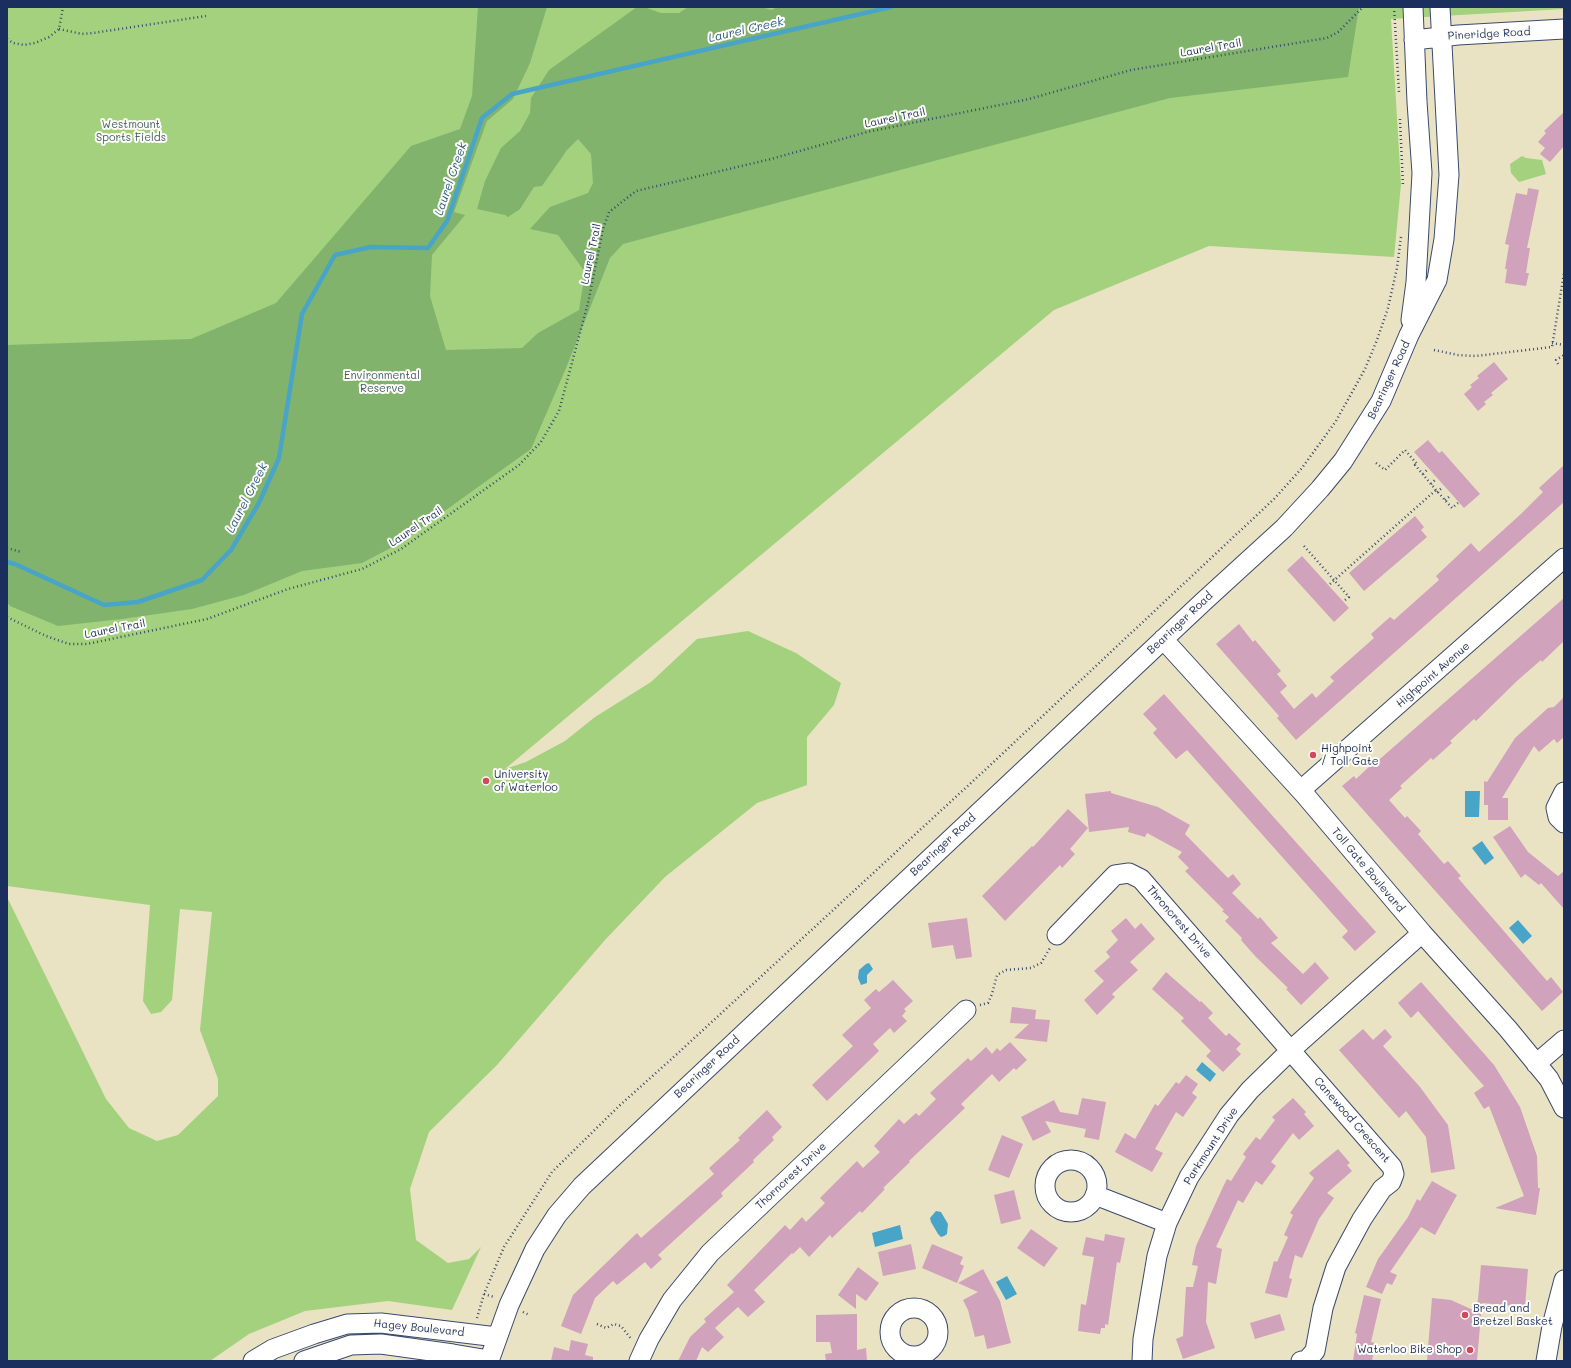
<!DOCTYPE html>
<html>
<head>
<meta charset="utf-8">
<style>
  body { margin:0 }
  #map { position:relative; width:1571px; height:1368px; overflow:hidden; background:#e9e3c3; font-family:Mali,sans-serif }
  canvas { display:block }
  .frame { position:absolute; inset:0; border:8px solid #1b2f5e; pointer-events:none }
</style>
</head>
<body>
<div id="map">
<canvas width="1571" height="1368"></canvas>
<div class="frame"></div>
</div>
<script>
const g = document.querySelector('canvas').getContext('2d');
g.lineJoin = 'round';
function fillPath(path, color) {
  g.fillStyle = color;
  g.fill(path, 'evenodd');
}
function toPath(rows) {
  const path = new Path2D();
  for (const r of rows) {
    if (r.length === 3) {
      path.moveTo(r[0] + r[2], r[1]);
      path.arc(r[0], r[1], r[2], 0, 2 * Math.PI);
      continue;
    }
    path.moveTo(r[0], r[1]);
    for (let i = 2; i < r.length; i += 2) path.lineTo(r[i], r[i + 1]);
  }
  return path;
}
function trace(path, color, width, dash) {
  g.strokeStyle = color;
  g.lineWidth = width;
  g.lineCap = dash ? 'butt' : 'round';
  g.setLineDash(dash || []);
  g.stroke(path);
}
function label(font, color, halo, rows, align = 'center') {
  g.font = font + ' Mali,sans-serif';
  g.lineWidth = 4;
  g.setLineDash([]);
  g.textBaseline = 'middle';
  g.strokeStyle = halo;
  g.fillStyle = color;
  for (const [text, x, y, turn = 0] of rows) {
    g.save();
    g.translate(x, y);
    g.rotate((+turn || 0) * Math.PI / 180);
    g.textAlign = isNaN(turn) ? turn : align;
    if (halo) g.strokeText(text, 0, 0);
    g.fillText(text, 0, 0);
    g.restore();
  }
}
fillPath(toPath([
  [7,7,1564,7,1564,9,1391,19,1401,184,1394,257,1209,246,1054,310,505,769,526,762,565,741,595,717,651,682,697,639,748,631,796,653,841,683,834,705,807,737,807,785,757,803,665,877,605,940,497,1065,429,1132,410,1189,416,1240,448,1263,469,1259,481,1247,452,1310,388,1301,305,1311,249,1334,210,1361,7,1361,7,897,106,1099,129,1128,157,1141,178,1135,218,1096,218,1079,200,1030,212,912,180,909,172,1000,161,1012,151,1014,143,1001,150,905,7,886],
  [1522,156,1526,158,1542,160,1546,174,1519,182,1511,173,1510,164]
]), '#a3d17e');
fillPath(toPath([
  [478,7,547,7,530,63,513,99,487,121,454,212,465,215,432,255,430,296,446,350,522,348,538,333,579,310,585,272,558,235,530,229,550,207,588,193,593,183,591,154,578,139,567,150,542,186,534,187,520,209,508,217,505,215,477,209,485,181,501,148,520,131,530,113,531,98,549,70,637,7,644,7,661,13,679,13,688,7,762,7,771,10,778,7,1359,7,1348,77,1170,98,623,244,610,258,566,368,531,449,400,543,362,563,302,571,244,595,192,609,122,619,58,626,10,606,7,602,7,345,191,339,276,303,411,146,460,129,472,96]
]), '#82b36d');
fillPath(toPath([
  [1465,791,1480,791,1479,817,1465,817],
  [1482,841,1494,858,1485,865,1472,848],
  [1518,920,1532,936,1523,944,1509,928],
  [869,963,873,969,867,975,867,983,861,985,858,978,859,970,866,964],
  [1202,1062,1216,1074,1210,1082,1196,1070],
  [936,1211,941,1212,948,1224,947,1234,944,1236,941,1237,938,1234,931,1222,930,1218],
  [900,1225,903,1239,875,1247,872,1233],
  [1007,1276,1017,1294,1006,1300,996,1282]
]), '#48a5c7');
trace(toPath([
  [7,562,15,564,104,605,138,602,202,580,231,550,259,503,279,458,302,314,335,255,371,247,428,248,447,221,482,118,512,94,891,7]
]), '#48a5c7', 4.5);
fillPath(toPath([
  [1564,112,1564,146,1550,162,1540,154,1545,148,1538,142,1546,133,1544,131],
  [1528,188,1539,190,1527,248,1530,248,1526,273,1529,273,1526,286,1505,283,1507,269,1505,269,1509,245,1505,244,1516,193,1527,195],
  [1494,362,1508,379,1491,393,1493,395,1484,402,1486,404,1478,411,1464,394,1472,387,1470,385,1479,378,1477,376],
  [1428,440,1439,453,1442,451,1480,494,1464,508,1414,452],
  [1564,465,1564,502,1296,740,1277,718,1279,716,1216,644,1239,624,1253,642,1255,640,1281,671,1277,674,1287,686,1280,692,1294,709,1312,693,1316,698,1334,681,1330,677,1374,638,1371,634,1390,617,1394,620,1439,580,1436,576,1471,543,1479,552,1522,513,1543,492,1539,488],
  [1415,516,1424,527,1421,530,1427,537,1364,591,1349,573],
  [1302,556,1349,608,1334,622,1287,570],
  [1564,598,1564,641,1542,662,1541,660,1518,680,1476,721,1474,719,1450,741,1452,743,1433,760,1431,758,1400,786,1402,788,1389,800,1405,818,1407,816,1421,831,1418,834,1444,864,1448,861,1461,876,1458,878,1547,981,1551,977,1563,992,1542,1011,1342,786,1354,776,1356,779,1372,764,1373,765],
  [1164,694,1376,932,1355,951,1342,937,1348,931,1187,750,1176,759,1153,733,1157,729,1143,714],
  [1564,697,1564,737,1557,743,1554,739,1539,752,1534,746,1502,798,1508,798,1508,820,1488,820,1488,805,1484,805,1484,781,1487,782,1515,738,1548,708,1554,707],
  [1111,791,1111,793,1158,807,1190,825,1185,834,1228,878,1233,874,1241,884,1232,893,1258,919,1260,917,1278,938,1271,943,1303,974,1315,962,1329,978,1301,1005,1286,989,1288,988,1256,957,1241,940,1242,938,1225,921,1229,917,1222,911,1224,910,1185,871,1189,868,1178,857,1182,852,1147,833,1145,837,1128,832,1129,827,1089,832,1085,794],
  [1068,809,1088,828,1070,849,1075,854,1062,868,1060,865,1005,921,982,896,1032,846,1033,847],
  [1510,826,1528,852,1558,876,1564,871,1564,909,1541,883,1539,885,1525,874,1521,878,1493,837],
  [967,918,972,957,956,959,953,945,932,948,928,923],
  [1126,918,1135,929,1141,923,1155,939,1130,962,1138,970,1112,994,1115,997,1097,1015,1084,1000,1104,981,1094,971,1110,957,1106,952,1118,940,1111,931],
  [1166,972,1200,1002,1201,1001,1213,1013,1208,1018,1226,1036,1229,1033,1241,1044,1236,1049,1241,1054,1223,1072,1206,1056,1211,1051,1181,1021,1184,1018,1152,989],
  [893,980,913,1001,904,1009,906,1011,902,1016,907,1021,894,1033,890,1028,873,1044,879,1051,827,1101,812,1085,853,1046,842,1035,871,1008,864,1000,876,989,879,992],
  [1421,982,1494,1065,1520,1107,1537,1156,1538,1188,1540,1188,1536,1215,1495,1208,1524,1196,1489,1106,1484,1109,1474,1093,1484,1086,1418,1011,1411,1018,1398,1003],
  [1012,1007,1036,1010,1035,1019,1050,1020,1047,1042,1014,1038,1029,1024,1010,1023],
  [1363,1029,1373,1040,1385,1029,1392,1037,1383,1046,1420,1087,1448,1125,1455,1169,1431,1173,1426,1137,1406,1111,1399,1118,1339,1050],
  [1010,1042,1027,1060,1016,1070,1014,1068,999,1082,992,1074,961,1104,965,1108,909,1161,910,1162,883,1188,885,1189,862,1213,860,1211,832,1238,830,1235,809,1257,800,1247,793,1254,792,1253,754,1290,765,1302,748,1317,738,1307,715,1328,724,1337,708,1352,702,1347,696,1361,678,1361,690,1337,706,1322,704,1319,734,1292,727,1285,785,1225,790,1230,802,1217,806,1222,825,1203,820,1198,857,1161,863,1168,880,1152,874,1146,899,1119,904,1124,916,1113,919,1116,936,1099,930,1093,968,1058,971,1061,986,1047,992,1054,997,1048,1000,1051],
  [1186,1075,1198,1084,1192,1093,1197,1097,1183,1117,1176,1112,1155,1149,1163,1153,1152,1172,1115,1152,1125,1133,1135,1139,1155,1104,1158,1106,1176,1082,1179,1084],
  [1082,1098,1106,1102,1099,1140,1084,1137,1086,1129,1045,1121,1051,1132,1033,1141,1021,1117,1054,1100,1060,1112,1078,1115],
  [1293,1098,1306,1112,1304,1114,1314,1126,1299,1140,1293,1133,1271,1162,1276,1166,1262,1185,1256,1181,1243,1203,1238,1200,1216,1247,1222,1249,1216,1284,1208,1282,1206,1322,1215,1348,1183,1359,1176,1339,1183,1336,1186,1287,1193,1287,1198,1266,1192,1265,1196,1246,1223,1187,1227,1179,1231,1181,1246,1157,1243,1154,1256,1137,1260,1140,1275,1120,1272,1117],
  [767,1110,782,1127,772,1137,774,1140,753,1160,754,1162,721,1193,723,1196,658,1255,662,1259,651,1269,645,1262,617,1285,613,1281,595,1298,581,1334,561,1326,573,1295,637,1233,641,1238,714,1174,709,1168,740,1140,738,1138],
  [1002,1135,1023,1144,1009,1178,988,1170],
  [1338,1149,1350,1163,1347,1165,1352,1171,1327,1193,1334,1198,1319,1219,1302,1258,1295,1255,1289,1278,1292,1279,1287,1298,1265,1293,1274,1261,1277,1262,1288,1237,1284,1235,1293,1215,1290,1213,1314,1178,1309,1173],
  [1432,1181,1457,1195,1435,1235,1421,1227,1390,1272,1397,1275,1392,1285,1387,1283,1382,1294,1366,1287,1378,1259,1408,1217,1417,1199,1420,1201],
  [1014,1190,1021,1219,1001,1224,994,1195],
  [1031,1229,1058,1248,1044,1267,1017,1248],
  [1105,1234,1125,1238,1120,1263,1117,1262,1108,1325,1105,1324,1105,1328,1101,1328,1100,1334,1078,1331,1081,1304,1086,1305,1094,1257,1082,1255,1086,1237,1104,1241],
  [911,1244,916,1269,883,1276,878,1252],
  [932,1244,963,1257,960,1264,964,1266,957,1283,922,1268],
  [1481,1265,1528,1269,1525,1307,1482,1303,1477,1361,1427,1361,1432,1298,1451,1300,1473,1310,1478,1300],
  [858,1267,879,1283,866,1301,856,1294,856,1309,838,1295],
  [983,1269,1000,1301,1011,1343,987,1349,984,1335,975,1337,968,1310,963,1300,978,1292,958,1283],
  [1364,1295,1381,1299,1371,1342,1375,1343,1372,1361,1353,1361,1357,1334,1355,1333],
  [857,1314,857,1350,866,1348,867,1361,826,1361,825,1354,832,1353,830,1342,816,1342,816,1315],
  [1280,1314,1285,1330,1255,1339,1250,1323],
  [571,1340,588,1344,585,1355,593,1357,593,1361,551,1361,554,1347,569,1351]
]), '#d0a2bb');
const minor = toPath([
  [1414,40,1458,35,1564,29],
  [1411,320,1416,282,1422,173,1417,102,1413,7],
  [1163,639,1305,795,1422,933,1508,1029,1549,1079,1564,1108],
  [1301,790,1564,558],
  [1564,792,1556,808,1558,817,1564,823],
  [1057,935,1115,875,1129,873,1141,879,1392,1167,1394,1174,1391,1182,1382,1189,1362,1219,1336,1267,1323,1308,1315,1351,1307,1360,1301,1361],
  [1536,1064,1564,1040],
  [1071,1186,26],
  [1095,1195,1167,1223],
  [914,1332,24],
  [253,1361,273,1349,314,1334,347,1324,381,1323,497,1337],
  [304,1361,351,1345,381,1344,453,1354,489,1360],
  [489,1361,509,1305,535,1249,557,1215,582,1186,1203,602,1284,528,1320,489,1343,461,1381,401,1409,335,1437,280,1444,239,1449,175,1440,7],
  [639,1361,649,1339,672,1300,710,1253,966,1010],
  [1142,1361,1143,1339,1157,1256,1167,1223,1189,1177,1229,1115,1250,1090,1291,1050,1422,933],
  [1546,1361,1552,1326,1564,1280]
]);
trace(minor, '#3a4a6d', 21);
trace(toPath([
  [1394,7,1399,92],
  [59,29,82,34,93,33,206,16],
  [7,39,13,43,24,45,35,43,49,37,59,29,63,7],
  [1400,119,1403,186],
  [1552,343,1564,345],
  [1434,350,1458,355,1476,356,1552,347,1564,273],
  [1558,364,1556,360,1564,355],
  [1376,463,1385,470,1405,450,1417,464,1415,465,1436,490,1452,508,1458,503],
  [1423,474,1427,470],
  [1431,484,1436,479],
  [1437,492,1443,487],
  [1445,500,1450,496],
  [1304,546,1349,597,1345,600],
  [7,548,21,552],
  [1330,584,1436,490],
  [7,617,46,636,69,644,87,644,207,619,288,589,362,569,401,549,519,465,541,442,559,411,588,303,603,229,609,212,636,191,771,159,867,132,1029,99,1131,70,1327,38,1338,32,1363,7],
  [980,1005,988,1003,992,994,997,975,1006,970,1031,968,1041,963,1050,948],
  [484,1294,494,1297],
  [523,1312,529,1315],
  [477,1318,484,1294,504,1247,552,1172,619,1106,677,1054,985,770,1274,499,1302,468,1336,421,1365,369,1377,340,1388,308,1397,268,1401,237],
  [597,1324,606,1328,614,1324,621,1326,632,1340]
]), '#3a4a6d', 2.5, [1, 3]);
trace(minor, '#fff', 19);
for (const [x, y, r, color] of [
  [1313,755,4,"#d1495b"],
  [486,781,4,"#d1495b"],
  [1465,1315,4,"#d1495b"],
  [1470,1350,4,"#d1495b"]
]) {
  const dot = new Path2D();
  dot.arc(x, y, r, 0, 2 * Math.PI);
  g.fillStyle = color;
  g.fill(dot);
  trace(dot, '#fdfcf7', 1.5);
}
label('11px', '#1b2f5e', '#fdfcf7', [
  ["Pineridge Road",1489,34,-3],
  ["Laurel Trail",1211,48,-10],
  ["Laurel Trail",895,118,-12],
  ["Laurel Trail",591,254,-78],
  ["Bearinger Road",1389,380,-65],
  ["Laurel Trail",416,527,-34],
  ["Bearinger Road",1180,623,-43],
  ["Laurel Trail",115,629,-11],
  ["Highpoint Avenue",1433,675,-41],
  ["Bearinger Road",943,845,-43],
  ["Toll Gate Boulevard",1368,870,50],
  ["Throncrest Drive",1179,922,49],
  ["Bearinger Road",707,1067,-43],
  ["Canewood Crescent",1352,1120,49],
  ["Parkmount Drive",1211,1146,-57],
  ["Thorncrest Drive",791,1176,-43],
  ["Hagey Boulevard",419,1328,6]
]);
label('11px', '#446068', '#fdfcf7', [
  ["Westmount",131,125],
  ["Sports Fields",131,138],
  ["Environmental",382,376],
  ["Reserve",382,389]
]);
label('11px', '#1b2f5e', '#fdfcf7', [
  ["Highpoint",1321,749],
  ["/ Toll Gate",1321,762],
  ["University",494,775],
  ["of Waterloo",494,788],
  ["Bread and",1473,1309],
  ["Bretzel Basket",1473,1322],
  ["Waterloo Bike Shop",1462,1350,"right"]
], 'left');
label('italic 12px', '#2d5e88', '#fdfcf7', [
  ["Laurel Creek",746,30,-13],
  ["Laurel Creek",451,179,-71],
  ["Laurel Creek",247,498,-63]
]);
</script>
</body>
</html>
